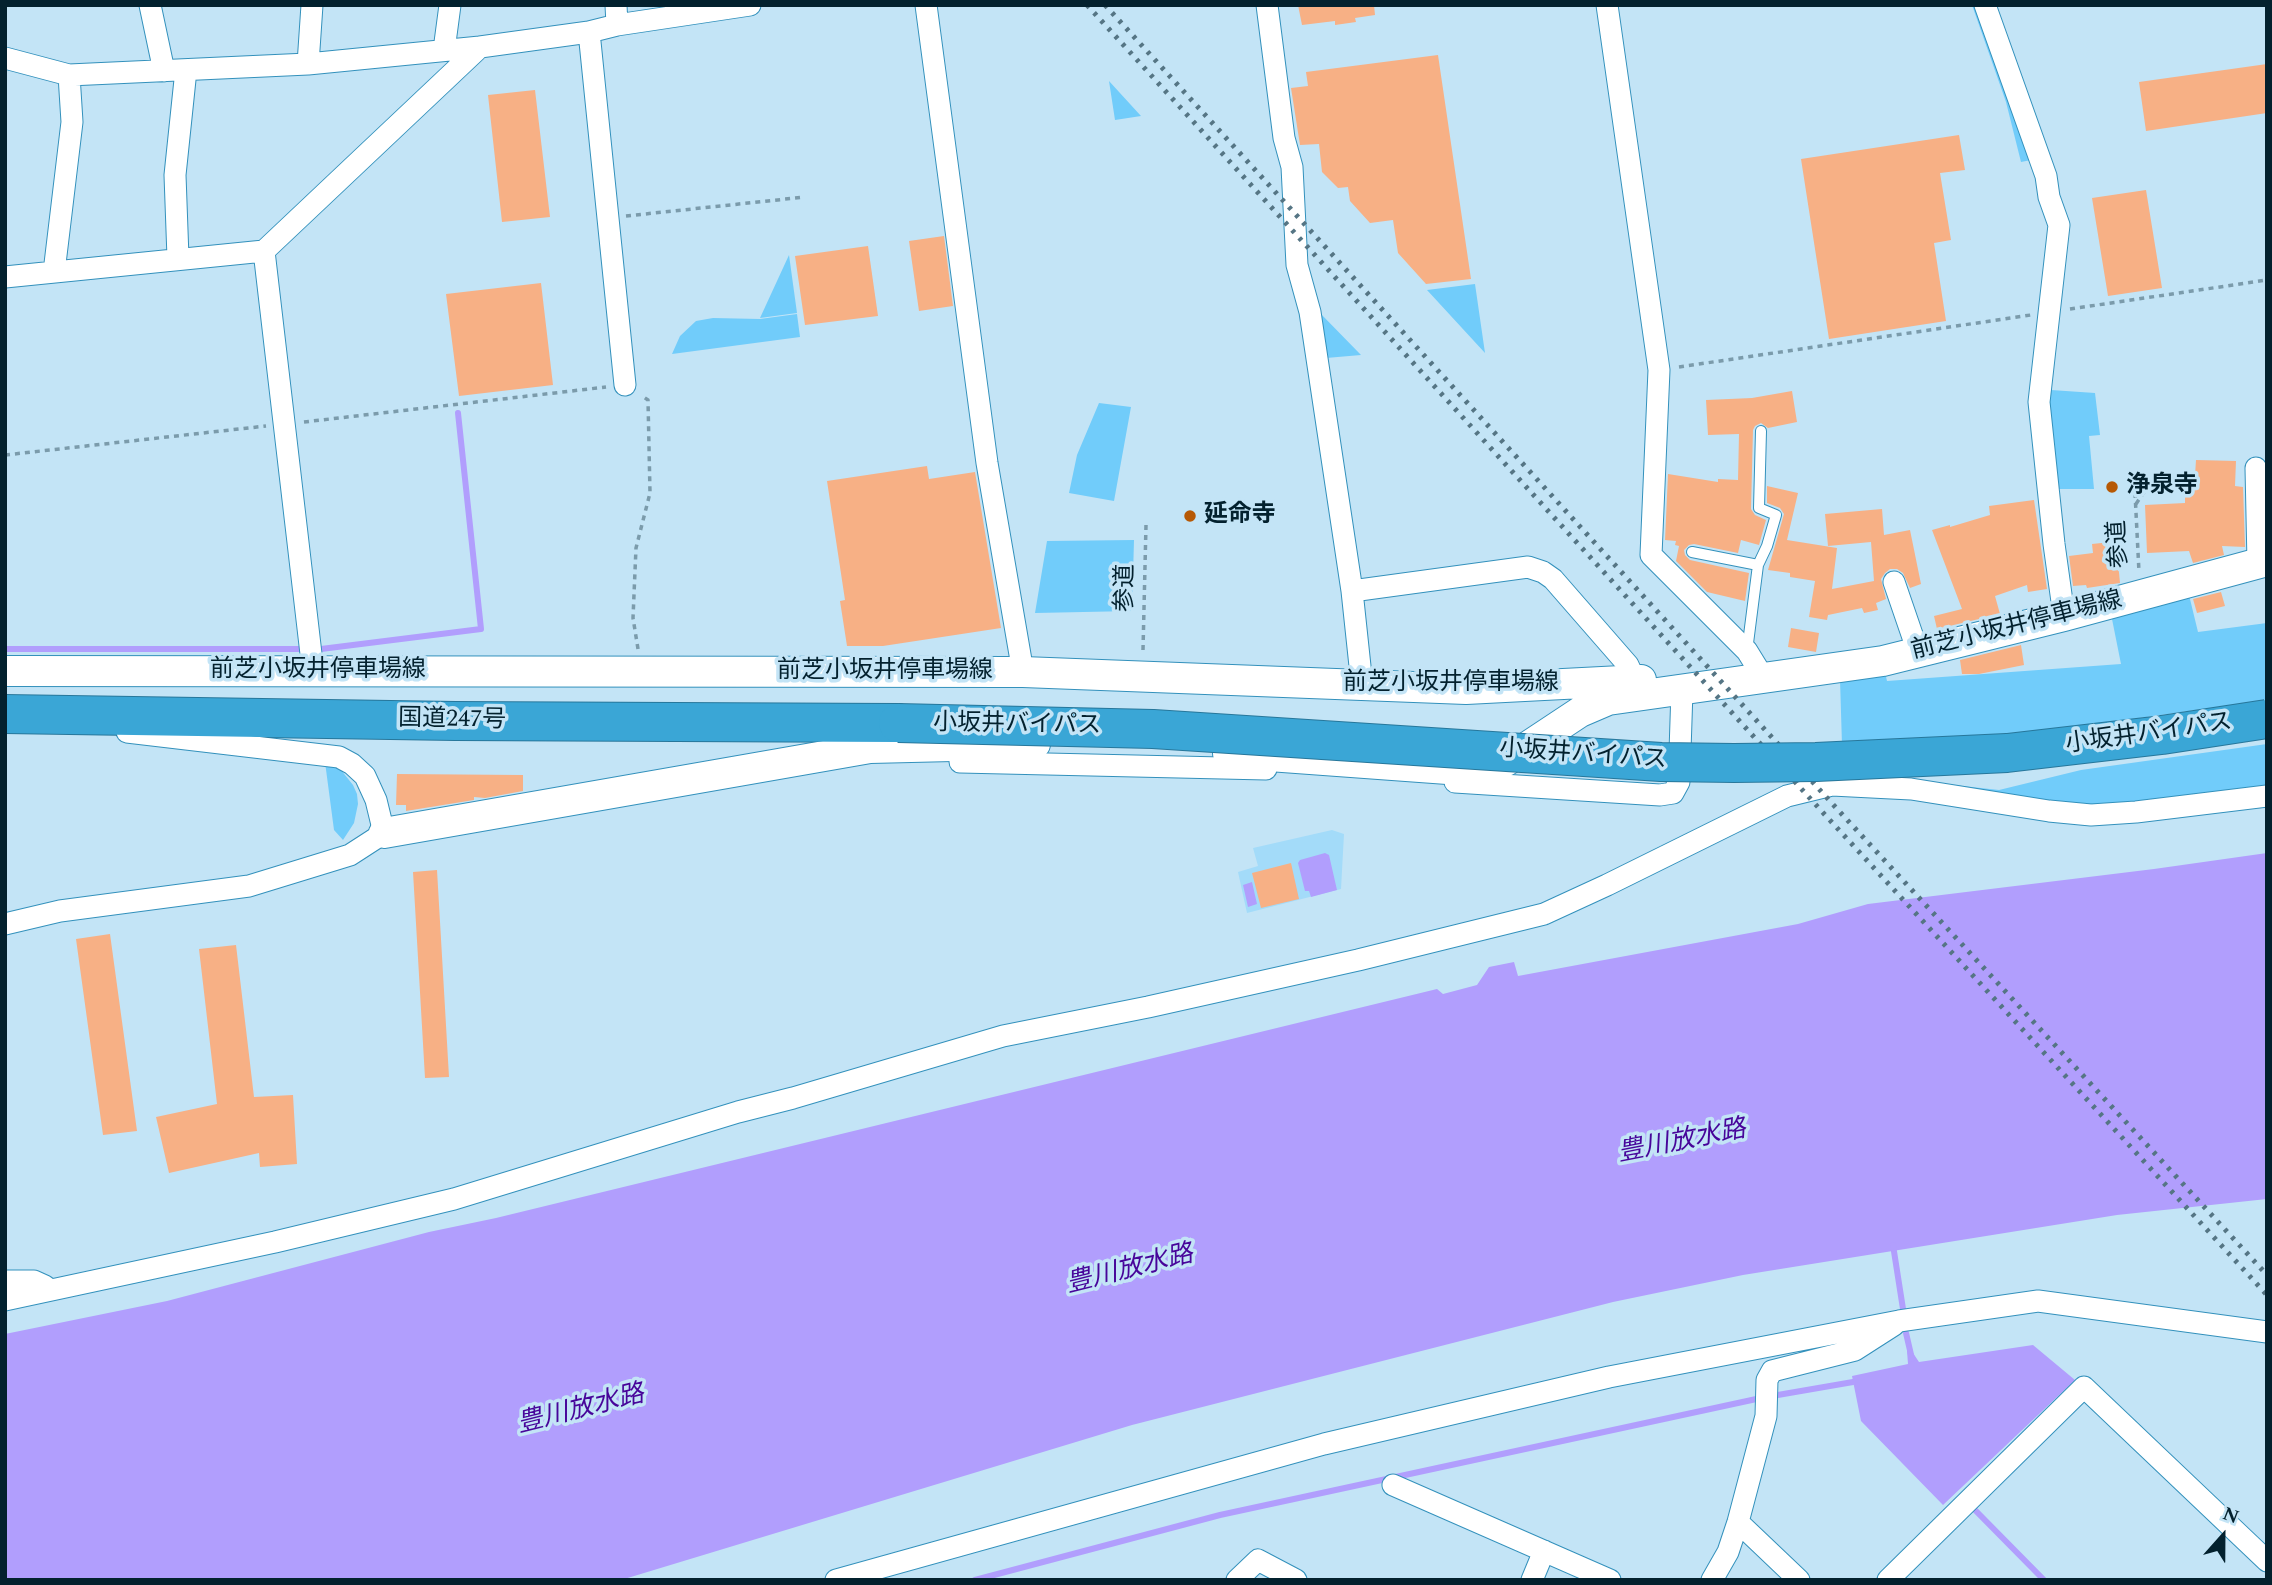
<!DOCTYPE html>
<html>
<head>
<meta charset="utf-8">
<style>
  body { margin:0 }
  #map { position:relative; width:2272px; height:1585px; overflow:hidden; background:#c3e4f6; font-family:Spectral,serif }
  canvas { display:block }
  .frame { position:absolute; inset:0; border:7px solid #03212e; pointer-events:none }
  .north { position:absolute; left:2188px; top:1501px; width:70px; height:70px; -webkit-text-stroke:5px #c3e4f6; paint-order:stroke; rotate:21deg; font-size:19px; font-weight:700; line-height:28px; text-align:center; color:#03212e }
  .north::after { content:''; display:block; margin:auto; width:24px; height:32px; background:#03212e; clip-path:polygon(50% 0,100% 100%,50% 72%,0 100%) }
</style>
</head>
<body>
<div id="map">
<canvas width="2272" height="1585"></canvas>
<div class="frame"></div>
<div class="north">N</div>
</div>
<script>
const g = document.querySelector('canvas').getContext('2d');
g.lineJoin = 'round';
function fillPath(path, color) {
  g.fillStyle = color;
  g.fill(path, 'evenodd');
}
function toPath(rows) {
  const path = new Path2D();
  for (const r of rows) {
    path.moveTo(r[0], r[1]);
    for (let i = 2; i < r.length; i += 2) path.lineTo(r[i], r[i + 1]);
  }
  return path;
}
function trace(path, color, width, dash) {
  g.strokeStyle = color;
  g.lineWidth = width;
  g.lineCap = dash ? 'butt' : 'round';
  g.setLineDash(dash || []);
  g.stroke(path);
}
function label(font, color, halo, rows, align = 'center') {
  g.font = font + ' Spectral,"Noto Sans JP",serif';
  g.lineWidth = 7;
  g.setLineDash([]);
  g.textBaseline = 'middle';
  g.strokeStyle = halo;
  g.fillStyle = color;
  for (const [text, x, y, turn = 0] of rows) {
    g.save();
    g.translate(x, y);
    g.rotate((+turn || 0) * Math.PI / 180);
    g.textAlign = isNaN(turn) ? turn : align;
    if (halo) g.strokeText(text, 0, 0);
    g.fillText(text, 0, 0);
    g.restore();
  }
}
fillPath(toPath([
  [1332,830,1344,834,1341,889,1247,913,1238,872,1258,866,1253,848]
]), '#a3dbf9');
fillPath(toPath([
  [1972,5,1977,5,2031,160,2021,162,2006,102],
  [1109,81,1141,116,1115,120],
  [789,255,797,313,760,318],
  [1475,284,1485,353,1427,290],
  [1320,313,1361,355,1326,358],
  [797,314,800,337,672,354,680,336,696,321,713,318,760,319],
  [2051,390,2095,393,2100,435,2089,436,2094,489,2056,489,2048,407],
  [1099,403,1131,407,1114,501,1069,493,1077,455],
  [1134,540,1132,611,1035,613,1047,541],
  [2189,595,2198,632,2267,623,2267,700,2090,725,1966,738,1842,745,1840,679,1885,672,1887,681,2121,664,2111,614],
  [2267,744,2267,789,2096,807,1926,782,1999,790,2081,770],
  [325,762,341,770,353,785,357,794,358,804,354,823,343,840,334,830]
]), '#71ccfa');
fillPath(toPath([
  [1325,853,1329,855,1337,890,1311,897,1309,891,1305,891,1298,863,1300,860],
  [2267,853,2267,1199,2117,1215,1743,1275,1613,1302,1132,1425,621,1580,5,1580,5,1334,167,1301,429,1232,496,1218,1437,989,1443,994,1477,985,1489,967,1514,962,1518,976,1798,924,1868,904,2154,869],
  [1252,882,1257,904,1248,907,1243,885],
  [2033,1345,2075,1380,1943,1505,1861,1421,1852,1376,1908,1364,1907,1351,1911,1350,1919,1362]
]), '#b19efd');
trace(toPath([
  [5,649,306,649],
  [321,649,481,629,458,413],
  [1893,1245,1903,1309],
  [1906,1333,1912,1359],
  [1772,1396,1853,1382],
  [1974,1509,2044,1580],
  [975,1580,1220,1515,1761,1398]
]), '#b19efd', 6);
fillPath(toPath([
  [1298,5,1374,5,1375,15,1355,18,1356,22,1335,25,1335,21,1302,25],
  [1438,55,1471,279,1426,284,1398,253,1393,220,1370,223,1350,201,1348,187,1338,188,1322,172,1319,144,1300,145,1291,88,1308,86,1306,72],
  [2267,64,2267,113,2146,131,2139,82],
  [535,90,550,217,502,222,488,95],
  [1959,135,1965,170,1940,173,1951,240,1934,243,1946,321,1829,339,1801,159],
  [2146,190,2162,288,2108,296,2092,198],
  [944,236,953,306,919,311,909,241],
  [868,246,878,316,805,325,795,256],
  [541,283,553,385,459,396,446,294],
  [1792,391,1797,422,1768,428,1761,423,1755,426,1753,430,1751,509,1755,515,1766,520,1759,545,1741,540,1738,553,1694,544,1689,545,1684,550,1685,555,1690,560,1749,573,1745,601,1707,592,1676,561,1679,546,1675,545,1676,541,1665,540,1668,474,1718,482,1718,479,1738,480,1739,434,1708,435,1706,400,1752,398],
  [2196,460,2236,461,2235,486,2243,487,2245,547,2222,546,2224,555,2193,563,2189,551,2147,553,2145,505,2185,503,2185,491,2194,491],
  [927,466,929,479,975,472,1001,628,883,646,847,646,840,601,845,600,827,481],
  [1767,486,1798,493,1787,540,1837,548,1832,589,1874,581,1871,542,1828,546,1825,514,1882,509,1884,535,1910,530,1921,584,1910,588,1903,573,1897,569,1890,569,1885,573,1881,579,1886,599,1876,603,1878,610,1864,613,1862,608,1828,615,1827,620,1809,617,1815,581,1790,577,1790,573,1768,570,1784,514,1780,508,1767,503],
  [2034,500,2047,589,2028,592,2027,585,1995,596,2000,614,1937,629,1934,616,1962,609,1932,530,1950,525,1950,527,1990,515,1989,506],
  [2111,542,2112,553,2117,552,2120,583,2087,588,2086,585,2073,586,2069,556,2093,553,2092,544],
  [2221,592,2225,606,2197,613,2193,599],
  [1791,628,1819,633,1816,652,1788,647],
  [2021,645,2024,665,1979,674,1962,674,1960,660],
  [397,774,523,775,523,791,485,798,474,797,474,800,406,811,406,805,396,805],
  [1291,863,1299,899,1261,908,1252,873],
  [437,870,449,1077,425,1078,413,872],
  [110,934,137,1131,103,1135,76,939],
  [236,945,254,1097,293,1095,297,1164,260,1167,259,1153,169,1173,156,1117,217,1104,199,949]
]), '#f7b085');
const lane = toPath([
  [1692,552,1758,565],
  [1747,651,1758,565,1767,546,1776,515,1759,508,1761,431]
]);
const street = toPath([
  [150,5,164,71],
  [926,5,987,463,1023,672],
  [1267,5,1284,138,1292,167,1297,265,1310,312,1352,591,1362,685],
  [1607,5,1659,370,1651,555,1747,651,1763,677],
  [1985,5,2046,176,2049,197,2059,225,2039,402,2054,544,2064,616],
  [617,25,750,5],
  [589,32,625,385],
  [444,50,450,5],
  [5,58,69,75,308,64,480,47],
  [308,64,312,5],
  [264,251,313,671],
  [178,258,175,175,186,70],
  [54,272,72,122,69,75],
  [5,277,264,251,480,47,589,32,617,25,616,5],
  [2256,468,2258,563],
  [1894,582,1918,652],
  [1352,591,1528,567,1543,572,1553,579,1628,665,1635,680],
  [961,745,960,762,1266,769],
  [1455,782,1660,795,1673,793,1679,782,1682,690],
  [5,924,60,911,249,886,350,855,384,833,376,800,365,776,352,764,339,757,127,732],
  [5,1281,34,1281,45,1286],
  [5,1300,275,1242,454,1199,738,1112,793,1098,1003,1036,1148,1007,1358,960,1544,914,1607,885,1787,796,1832,785,1911,789,2049,811,2091,815,2136,812,2267,796],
  [1393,1485,1610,1580],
  [1738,1522,1799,1580],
  [836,1580,1324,1444,1609,1377,1899,1321,2038,1301,2267,1332],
  [1237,1580,1258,1560,1296,1580],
  [1532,1580,1544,1551],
  [1712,1580,1728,1552,1738,1522,1766,1416,1767,1380,1772,1371,1855,1350,1894,1325],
  [1888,1580,2084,1387,2267,1561]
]);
const secondary = toPath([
  [5,671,1023,672,1466,689,1641,680],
  [1228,753,1475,771,1506,761,1580,712,1608,700,1883,661,2064,616,2267,561],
  [384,833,870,748,1035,744]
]);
const highway = toPath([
  [5,714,455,721,898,723]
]);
trace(lane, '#3391bc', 12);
trace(street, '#3391bc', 23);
trace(secondary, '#3391bc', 32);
trace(highway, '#27779b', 40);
trace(toPath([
  [626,216,805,197],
  [2070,309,2267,280],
  [1679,367,2031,315],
  [304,422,606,387],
  [5,455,266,426],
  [2134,473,2139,572],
  [2136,504,2156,474],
  [638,649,633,618,636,548,650,493,648,400,642,396],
  [1143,650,1146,525]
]), '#7b9bab', 3.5, [5, 5]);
trace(lane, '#fff', 10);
trace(street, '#fff', 21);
trace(secondary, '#fff', 30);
trace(highway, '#3aa6d6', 38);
trace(toPath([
  [1087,5,1827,817,2267,1295],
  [1105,5,1839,811,2267,1275]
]), '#557584', 5, [3.5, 7]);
const highwayBridge = toPath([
  [898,723,1153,729,1661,762,1734,763,1816,762,2007,753,2162,735,2267,719]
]);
trace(highwayBridge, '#27779b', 40, []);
trace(highwayBridge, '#3aa6d6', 38);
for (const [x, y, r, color] of [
  [2112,487,7,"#b65804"],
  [1190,516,7,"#b65804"]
]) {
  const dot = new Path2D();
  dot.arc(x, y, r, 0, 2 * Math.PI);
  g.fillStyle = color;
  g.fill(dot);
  trace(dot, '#c3e4f6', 2.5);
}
label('bold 24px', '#03212e', '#c3e4f6', [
  ["浄泉寺",2126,487],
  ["延命寺",1204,516]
], 'left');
label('24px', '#03212e', '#c3e4f6', [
  ["参道",2120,544,-93],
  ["参道",1127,588,-89],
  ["前芝小坂井停車場線",2017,627,-14],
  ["前芝小坂井停車場線",318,671],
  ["前芝小坂井停車場線",885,672],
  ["前芝小坂井停車場線",1451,684],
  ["国道247号",452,721,1],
  ["小坂井バイパス",1017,726,1],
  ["小坂井バイパス",2149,735,-8],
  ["小坂井バイパス",1583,756,4]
]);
label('italic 26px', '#47059a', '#c3e4f6', [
  ["豊川放水路",1682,1143,-11],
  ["豊川放水路",1130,1271,-14],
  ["豊川放水路",581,1411,-14]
]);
</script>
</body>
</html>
